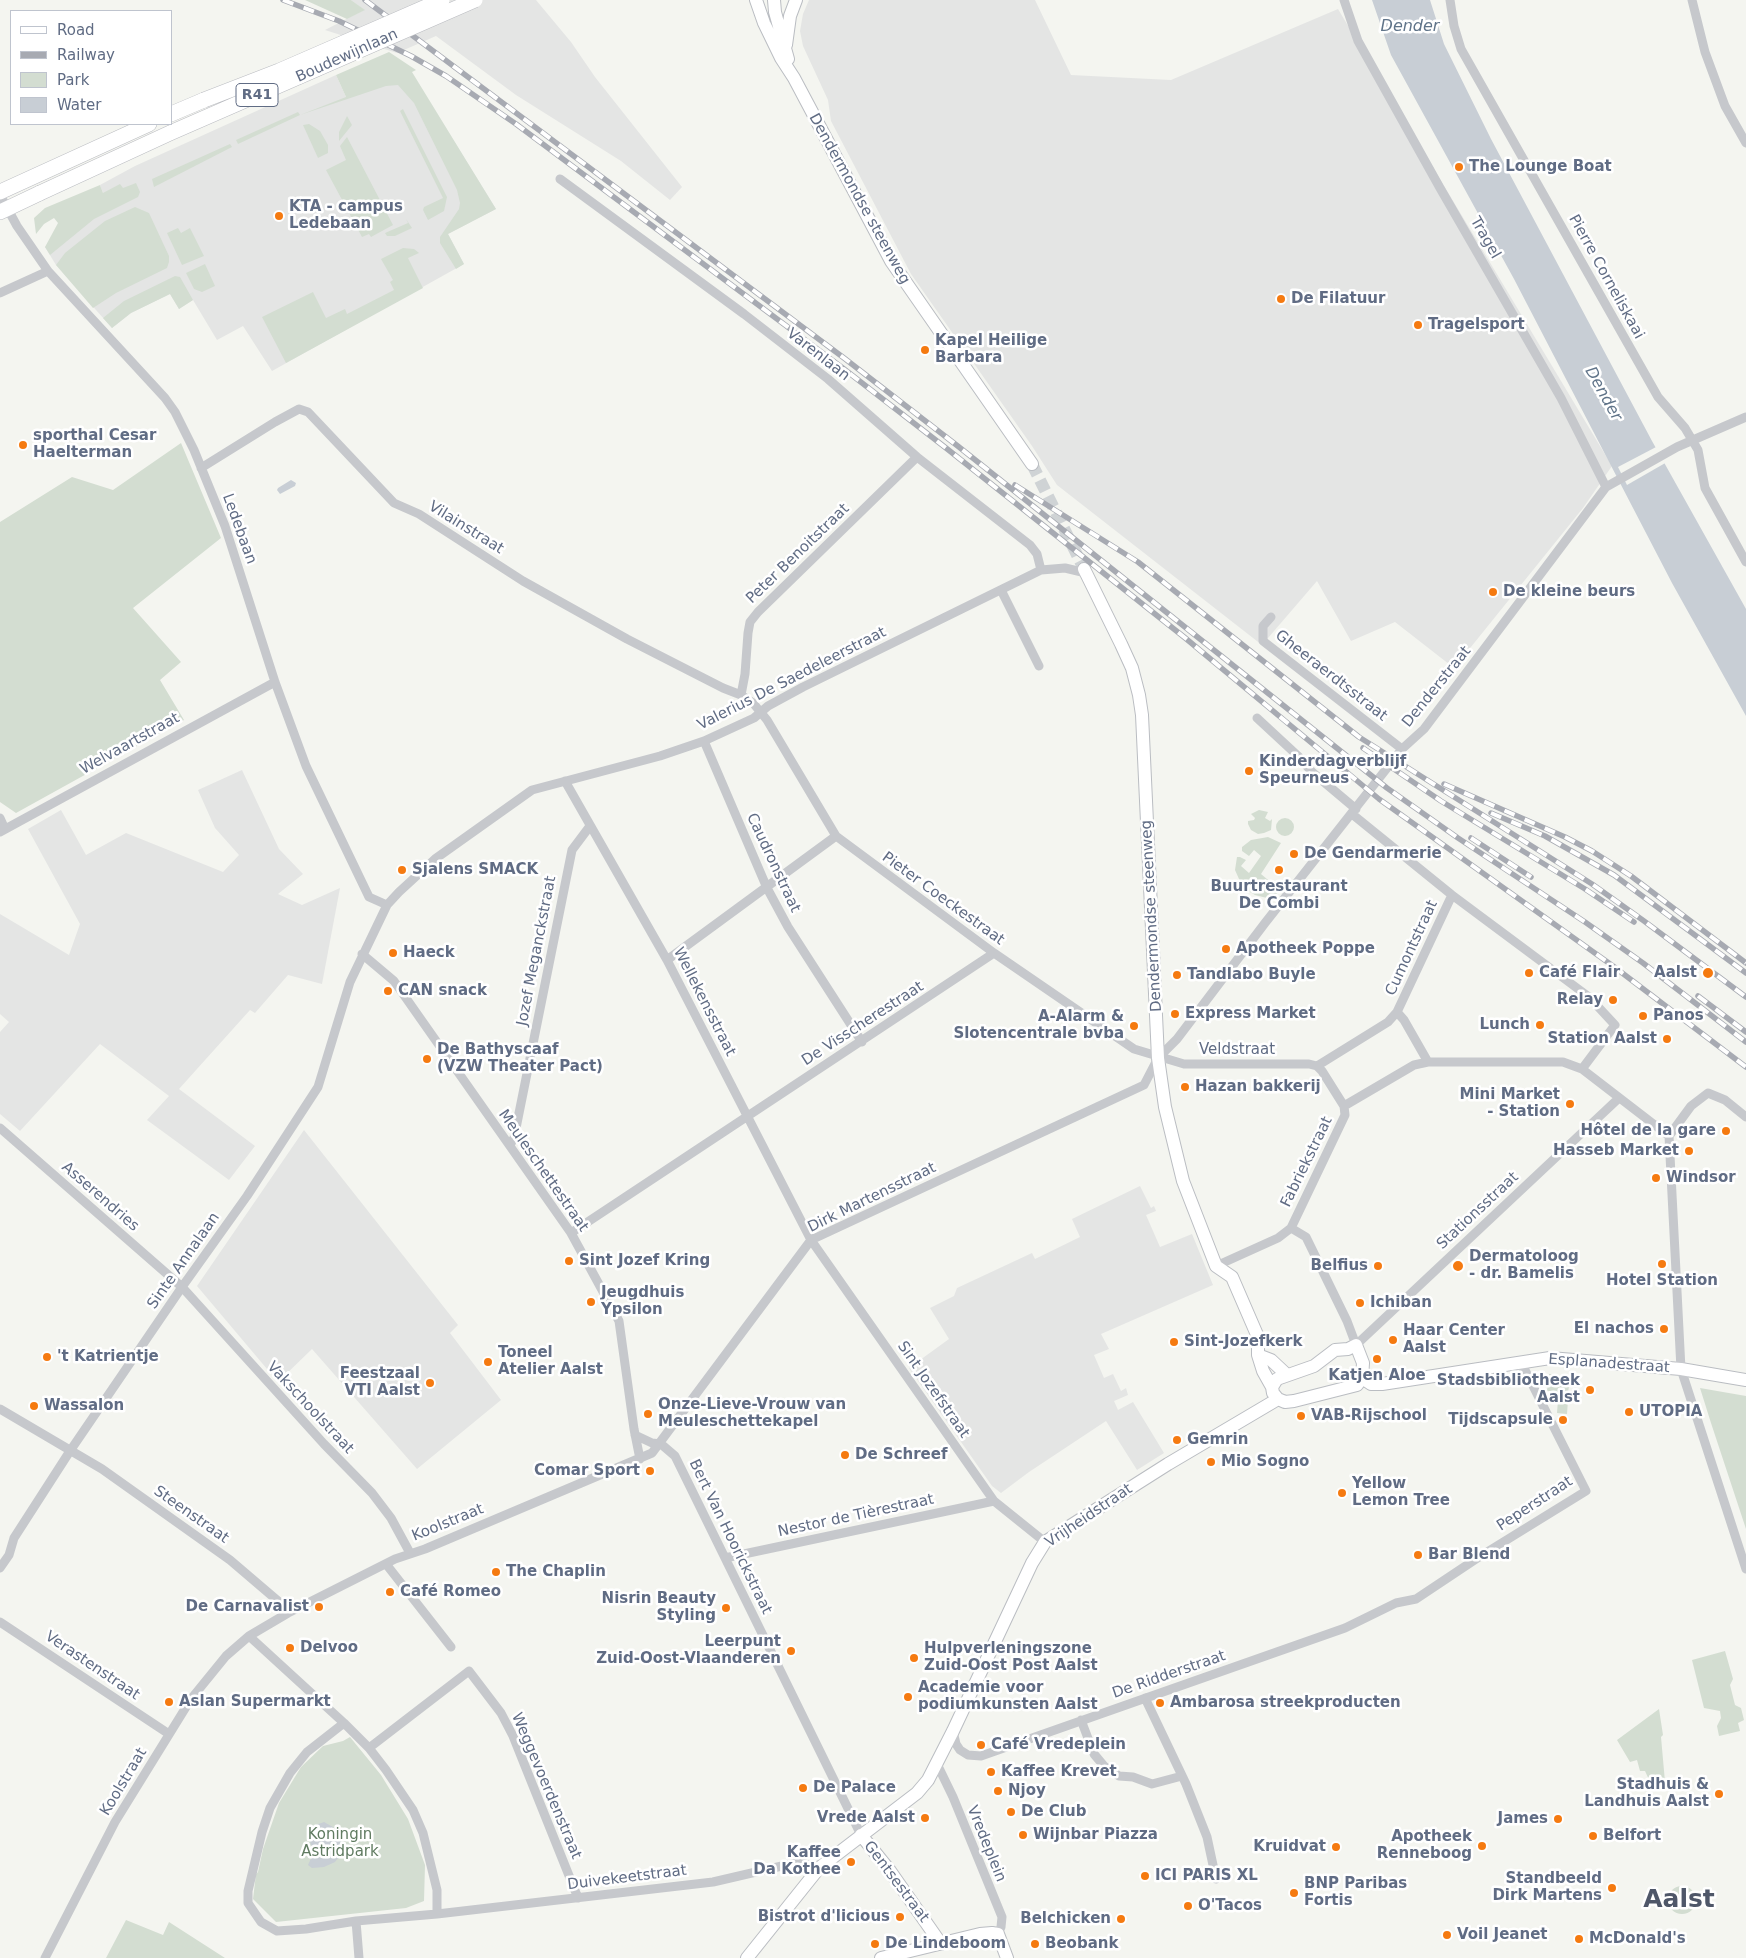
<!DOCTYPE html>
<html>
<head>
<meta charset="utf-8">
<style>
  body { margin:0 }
  #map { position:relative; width:1746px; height:1958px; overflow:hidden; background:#f4f5f0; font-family:"DejaVu Sans",sans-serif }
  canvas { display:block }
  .legend { position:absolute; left:10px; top:10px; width:162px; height:115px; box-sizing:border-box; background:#fff; border:1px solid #bfc4ce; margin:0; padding:6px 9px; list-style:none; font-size:15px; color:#606c84 }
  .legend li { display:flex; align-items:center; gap:10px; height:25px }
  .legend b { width:25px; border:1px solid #bfc4ce }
</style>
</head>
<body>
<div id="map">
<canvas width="1746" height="1958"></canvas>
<ul class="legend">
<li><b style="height:6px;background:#fff"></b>Road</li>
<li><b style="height:6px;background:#a7aab2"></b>Railway</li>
<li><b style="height:14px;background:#d3ddd1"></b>Park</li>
<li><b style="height:14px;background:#c8ced5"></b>Water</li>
</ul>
</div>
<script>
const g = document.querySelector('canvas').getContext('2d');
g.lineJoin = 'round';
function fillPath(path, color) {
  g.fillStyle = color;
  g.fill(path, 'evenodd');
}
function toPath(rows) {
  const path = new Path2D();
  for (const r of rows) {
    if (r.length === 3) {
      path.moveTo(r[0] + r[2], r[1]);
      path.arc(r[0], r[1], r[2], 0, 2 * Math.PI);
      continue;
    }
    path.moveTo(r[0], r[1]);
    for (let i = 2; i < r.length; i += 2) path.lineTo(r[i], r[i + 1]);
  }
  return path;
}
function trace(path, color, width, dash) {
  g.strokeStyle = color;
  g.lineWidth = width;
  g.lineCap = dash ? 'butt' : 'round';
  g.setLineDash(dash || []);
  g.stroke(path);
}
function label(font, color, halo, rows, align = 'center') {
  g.font = font + ' "DejaVu Sans",sans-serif';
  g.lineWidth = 5;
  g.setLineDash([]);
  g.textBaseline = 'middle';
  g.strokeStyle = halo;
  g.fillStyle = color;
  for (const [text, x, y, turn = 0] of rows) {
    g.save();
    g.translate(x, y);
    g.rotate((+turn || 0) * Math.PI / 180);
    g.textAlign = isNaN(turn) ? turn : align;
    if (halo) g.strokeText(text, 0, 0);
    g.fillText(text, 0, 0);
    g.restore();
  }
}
fillPath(toPath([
  [351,0,536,0,571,42,595,77,682,187,670,200,621,161,516,95,436,36,397,53,325,30,364,10],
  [809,0,1035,0,1071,75,1171,80,1338,9,1612,466,1583,508,1454,668,1395,622,1351,641,1317,581,1262,645,1057,485,1032,446,911,274,831,121,828,100,803,46,800,31,803,14],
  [411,72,496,209,448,234,464,264,272,371,243,326,217,340,193,300,179,309,170,294,131,313,112,328,56,265,45,247,103,193,100,185,135,166,336,75,346,97],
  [242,770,279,849,303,874,278,894,302,905,340,888,322,984,288,975,255,1013,250,1010,179,1089,255,1146,229,1180,147,1120,169,1096,100,1044,20,1131,0,1114,0,1032,9,1022,0,1014,0,914,69,955,80,924,28,829,61,810,86,855,126,833,223,872,239,855,215,828,198,790],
  [304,1130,458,1325,450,1333,501,1400,417,1469,312,1349,278,1382,197,1286],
  [1140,1186,1151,1208,1154,1206,1156,1211,1146,1215,1160,1247,1192,1234,1213,1285,1101,1334,1109,1349,1094,1355,1104,1378,1113,1374,1121,1391,1126,1388,1128,1395,1114,1401,1118,1410,1133,1402,1164,1453,1137,1470,1106,1421,1029,1472,1001,1493,992,1486,909,1368,949,1339,930,1308,954,1296,957,1288,1032,1253,1035,1259,1080,1237,1072,1219]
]), '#e4e5e4');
fillPath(toPath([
  [305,0,351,0,365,10,347,19],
  [389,52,416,70,412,72,496,209,448,234,464,264,456,269,440,243,440,237,459,209,460,203,457,190,414,103,398,85,386,86,300,115,238,144,236,140,298,112,300,115,346,97,336,75],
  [403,109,447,197,444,211,428,220,423,210,424,207,443,198,400,111],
  [347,116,352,125,339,141,339,132],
  [309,124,320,131,328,145,328,153,318,158,303,125],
  [347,137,393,225,371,237,369,234,362,237,326,170,346,160,340,146],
  [230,144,232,147,154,187,152,179],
  [136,183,140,192,138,197,94,219,50,255,45,247,58,223,54,218,44,224,36,234,34,218,45,208,100,185,103,193,120,184,123,188],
  [135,207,149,213,169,256,169,262,167,268,116,293,93,308,56,265,65,253,105,221],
  [406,219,412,228,395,236,387,236,385,233,408,223],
  [178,228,181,233,190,228,204,256,182,265,167,233],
  [403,248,414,249,419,253,408,258,423,288,286,363,262,317,313,292,326,318,345,309,347,314,394,290,390,282,393,280,381,259],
  [205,264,215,286,202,292,194,289,186,273],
  [175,276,180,277,193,300,179,309,170,294,131,313,112,328,103,318,124,301],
  [181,443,221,538,133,608,181,662,160,680,184,720,16,813,0,802,0,522,72,477,113,490],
  [1259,810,1268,812,1265,818,1270,821,1272,819,1271,830,1264,833,1258,834,1251,830,1248,824,1248,821,1254,820,1255,818,1251,814],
  [1285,827,9],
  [1268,837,1281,843,1261,874,1280,890,1271,899,1255,895,1243,888,1235,870,1237,857,1240,857,1246,860,1241,866,1249,873,1261,856,1254,850,1249,856,1242,851,1242,847,1251,840],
  [1549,1374,1570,1376,1568,1394,1547,1391],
  [1700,1388,1746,1396,1746,1529,1711,1423],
  [1558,1400,1568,1400,1567,1414,1557,1413],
  [1725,1651,1733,1679,1730,1685,1735,1705,1741,1708,1744,1720,1738,1723,1740,1731,1719,1736,1717,1726,1721,1718,1720,1711,1704,1708,1692,1660],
  [1659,1709,1663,1735,1661,1737,1665,1782,1651,1784,1645,1771,1640,1771,1637,1760,1630,1762,1617,1740],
  [350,1737,381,1775,408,1819,425,1865,424,1901,406,1908,276,1922,253,1899,256,1874,258,1872,263,1849,279,1803,301,1767,323,1746,343,1741],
  [1682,1900,14],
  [126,1920,163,1935,169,1922,225,1958,106,1958]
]), '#d3ddd1');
fillPath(toPath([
  [1372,0,1430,0,1444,44,1491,139,1652,441,1746,609,1746,716,1672,583,1514,279,1391,55],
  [291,480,296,483,295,486,280,494,277,490,278,488],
  [324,1822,333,1827,341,1838,342,1853,335,1862,324,1867,312,1868,308,1865,314,1852,307,1834,313,1826]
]), '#c8ced5');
fillPath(toPath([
  [1658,446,1667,462,1627,485,1618,467]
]), '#f4f5f0');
trace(toPath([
  [1032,464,1084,569]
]), '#cfd3d5', 12, [12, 6]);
const secondary = toPath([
  [756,0,764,23,781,58,794,78,891,261,1032,464],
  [774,0,775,12,788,59],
  [786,45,790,16,796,0],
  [1084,569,1121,644,1132,668,1139,695,1142,715,1158,1058,1165,1107,1183,1181,1216,1266,1232,1277,1258,1337,1258,1355,1263,1371,1272,1387,1273,1393,1278,1399,1285,1402,1294,1401,1357,1385,1362,1378,1363,1363,1356,1345,1348,1349,1335,1350,1314,1366,1277,1379,1272,1387],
  [1258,1355,1271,1360,1287,1375],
  [1362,1378,1371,1384,1382,1384,1550,1358,1681,1369,1746,1380],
  [861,1835,890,1871,941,1944],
  [747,1958,819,1868,917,1793,928,1780,953,1731,1032,1563,1045,1542,1168,1464,1278,1399],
  [881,1958,980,1934,992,1933,998,1934,1007,1958]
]);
const primary = toPath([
  [171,114,204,100],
  [0,192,149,124],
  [0,212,40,193]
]);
trace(secondary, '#babdc2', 14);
trace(primary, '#babcc1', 16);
trace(toPath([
  [1344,0,1358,41,1440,188,1561,398,1606,487],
  [1450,0,1454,26,1461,49,1658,397,1685,428,1698,450,1705,488,1746,562],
  [1692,0,1705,52,1725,106,1746,143],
  [560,179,744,314,828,379,917,457,1030,545,1037,554,1041,570],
  [0,195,17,226,48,271,165,398,175,412,194,450,225,526,275,682,306,766,369,897,387,905],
  [0,293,48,271],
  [201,468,275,422,299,409,308,412,394,503,419,514,523,581,627,639,723,688,741,695,753,703,767,720,836,836,994,953,1134,1049,1184,1064,1309,1064,1317,1066],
  [1001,590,1039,666],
  [1271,617,1263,626,1263,641,1402,749],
  [741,695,745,674,748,633,750,622,758,612,917,457],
  [1257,718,1298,756,1312,772,1356,809],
  [704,741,767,888,788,927,862,1042],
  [565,781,667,960,811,1240,994,1501,1045,1542],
  [1352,814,1452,895,1589,997,1615,1025,1582,1069],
  [0,818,5,829],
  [0,832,275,682],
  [362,954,394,981,571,1233,619,1321,634,1429,640,1459],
  [667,960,836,836],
  [1397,1012,1452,895],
  [1344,1106,1414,1065,1428,1062,1563,1062,1582,1069,1669,1136],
  [0,1128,182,1287,324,1444,372,1493,391,1518,410,1553],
  [1669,1136,1681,1369,1746,1569],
  [1669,1136,1691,1106,1708,1093,1725,1100,1746,1117],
  [510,1145,514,1138,572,850,590,826],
  [1291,1228,1306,1237,1347,1321,1356,1345,1619,1098],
  [571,1233,994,953],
  [1216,1266,1278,1238,1291,1228,1345,1115,1344,1106,1322,1071,1317,1066,1388,1022,1397,1012,1404,1020,1428,1062],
  [0,1409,102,1469,230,1560,278,1601,288,1613],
  [635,1435,652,1443,661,1444],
  [661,1444,675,1456,861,1835],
  [725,1558,994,1501],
  [386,1564,451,1647],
  [0,1568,9,1555,14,1538,70,1451,182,1287,247,1196,318,1087,350,982,387,905,399,892,435,859,532,790,660,756,704,741,754,718,768,706,803,687,1041,570,1065,568,1086,573],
  [0,1622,169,1734],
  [249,1636,344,1723,369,1748,386,1770,413,1810,423,1833,437,1890,437,1914],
  [1145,1698,1186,1784,1207,1837,1216,1879],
  [1081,1720,1094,1754,1104,1766,1119,1776,1133,1777,1152,1784,1182,1776],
  [344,1723,307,1752,290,1773,270,1808,262,1832,248,1891,248,1903,261,1922,277,1931,306,1929,356,1921,437,1914,713,1882,799,1862,819,1868],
  [953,1731,956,1744,960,1750,968,1755,981,1756,1345,1628,1396,1603,1416,1599,1479,1557,1586,1491,1525,1370,1517,1362],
  [369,1748,469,1671,501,1713,513,1736,578,1898],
  [937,1764,953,1797,1002,1917,1001,1927,998,1934],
  [356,1921,359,1958],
  [45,1958,115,1822,191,1699,226,1656,249,1636,288,1613,395,1559,425,1549,652,1453,811,1240,1144,1085,1158,1058,1177,1039,1265,923,1402,749,1424,729,1606,487,1677,447,1746,417]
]), '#c6c8cc', 9);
trace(secondary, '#fff', 12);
trace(primary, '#fff', 15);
const rail = toPath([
  [283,0,339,21,411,56,446,76,516,124,844,369,946,448,1184,637,1379,799,1613,966,1746,1067],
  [365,0,844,358,959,447,1387,788,1458,838,1585,922,1643,963,1746,1042],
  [1015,485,1138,562,1359,737,1592,884,1644,921,1746,997],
  [1363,748,1441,801,1585,889,1634,922],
  [1444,784,1565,837,1592,851,1631,876,1746,963],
  [1491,813,1545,836,1614,875,1746,973],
  [1471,838,1531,877],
  [1698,996,1746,1032]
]);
trace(rail, '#a7aab2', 5.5);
trace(rail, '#fff', 4, [11]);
const primaryBridge = toPath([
  [204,100,279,71,442,0],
  [40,193,170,133,475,0]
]);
trace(primaryBridge, '#babcc1', 16, []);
trace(primaryBridge, '#fff', 15);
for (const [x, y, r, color] of [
  [1459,167,5,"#f57a10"],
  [279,216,5,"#f57a10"],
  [1281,299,5,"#f57a10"],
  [1418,325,5,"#f57a10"],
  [925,350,5,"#f57a10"],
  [23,445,5,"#f57a10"],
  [1493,592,5,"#f57a10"],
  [1249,771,5,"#f57a10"],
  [1294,854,5,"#f57a10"],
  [402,870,5,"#f57a10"],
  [1279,870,5,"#f57a10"],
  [1226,949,5,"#f57a10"],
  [393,953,5,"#f57a10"],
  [1529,973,5,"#f57a10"],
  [1708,973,6,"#f57a10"],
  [1177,975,5,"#f57a10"],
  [388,991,5,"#f57a10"],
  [1613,1000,5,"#f57a10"],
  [1175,1014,5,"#f57a10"],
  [1643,1016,5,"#f57a10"],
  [1540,1025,5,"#f57a10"],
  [1134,1026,5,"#f57a10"],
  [1667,1039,5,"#f57a10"],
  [427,1059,5,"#f57a10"],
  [1185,1087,5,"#f57a10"],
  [1570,1104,5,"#f57a10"],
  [1726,1131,5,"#f57a10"],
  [1689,1151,5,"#f57a10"],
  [1656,1178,5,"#f57a10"],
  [569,1261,5,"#f57a10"],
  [1662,1264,5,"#f57a10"],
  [1378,1266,5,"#f57a10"],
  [1458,1266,6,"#f57a10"],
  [591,1302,5,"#f57a10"],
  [1360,1303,5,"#f57a10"],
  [1664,1329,5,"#f57a10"],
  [1393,1340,5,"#f57a10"],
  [1174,1342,5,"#f57a10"],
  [47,1357,5,"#f57a10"],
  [1377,1359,5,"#f57a10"],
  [488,1362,5,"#f57a10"],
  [430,1383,5,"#f57a10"],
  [1590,1390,5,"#f57a10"],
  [34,1406,5,"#f57a10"],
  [1629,1412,5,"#f57a10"],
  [648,1414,5,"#f57a10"],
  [1301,1416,5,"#f57a10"],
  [1563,1420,5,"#f57a10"],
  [1177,1440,5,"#f57a10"],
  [845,1455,5,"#f57a10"],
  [1211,1462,5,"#f57a10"],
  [650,1471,5,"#f57a10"],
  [1342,1493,5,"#f57a10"],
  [1418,1555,5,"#f57a10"],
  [496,1572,5,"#f57a10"],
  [390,1592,5,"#f57a10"],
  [319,1607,5,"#f57a10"],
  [726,1608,5,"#f57a10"],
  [290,1648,5,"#f57a10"],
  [791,1651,5,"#f57a10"],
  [914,1658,5,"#f57a10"],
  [908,1697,5,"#f57a10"],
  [169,1702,5,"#f57a10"],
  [1160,1703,5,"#f57a10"],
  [981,1745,5,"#f57a10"],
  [991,1772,5,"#f57a10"],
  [803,1788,5,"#f57a10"],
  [998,1791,5,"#f57a10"],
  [1719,1794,5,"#f57a10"],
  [1011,1812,5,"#f57a10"],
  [925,1818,5,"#f57a10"],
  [1558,1819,5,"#f57a10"],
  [1023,1835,5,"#f57a10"],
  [1593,1836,5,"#f57a10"],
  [1482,1846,5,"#f57a10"],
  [1336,1847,5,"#f57a10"],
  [851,1862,5,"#f57a10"],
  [1145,1876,5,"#f57a10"],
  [1612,1888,5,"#f57a10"],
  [1294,1893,5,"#f57a10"],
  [1188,1906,5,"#f57a10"],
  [900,1917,5,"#f57a10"],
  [1121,1919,5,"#f57a10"],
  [1447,1935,5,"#f57a10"],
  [1579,1939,5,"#f57a10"],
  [875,1944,5,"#f57a10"],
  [1035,1944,5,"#f57a10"]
]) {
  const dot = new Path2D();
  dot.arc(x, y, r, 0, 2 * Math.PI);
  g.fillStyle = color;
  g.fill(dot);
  trace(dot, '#fff', 2);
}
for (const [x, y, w] of [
  [257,95,42]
]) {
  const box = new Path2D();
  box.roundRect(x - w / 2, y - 11.5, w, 23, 4);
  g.fillStyle = '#fff';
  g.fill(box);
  trace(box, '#606c84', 1);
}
label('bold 14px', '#606c84', null, [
  ["R41",257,95]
]);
label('15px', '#606c84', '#fff', [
  ["Boudewijnlaan",347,56,-24],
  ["Dendermondse steenweg",859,199,61],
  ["Tragel",1485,238,60],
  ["Pierre Corneliskaai",1606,277,61],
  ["Varenlaan",818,355,38],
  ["Vilainstraat",466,528,32],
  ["Ledebaan",239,529,70],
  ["Peter Benoitstraat",798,554,-44],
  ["Gheeraerdtsstraat",1331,676,38],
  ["Valerius De Saedeleerstraat",792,679,-27],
  ["Denderstraat",1437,687,-51],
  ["Welvaartstraat",130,744,-29],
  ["Caudronstraat",773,863,65],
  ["Pieter Coeckestraat",943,899,36],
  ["Dendermondse steenweg",1152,916,-93],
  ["Cumontstraat",1412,948,-65],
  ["Jozef Meganckstraat",537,951,-79],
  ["Wellekensstraat",704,1002,63],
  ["De Visscherestraat",863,1024,-33],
  ["Veldstraat",1237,1050],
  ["Fabriekstraat",1307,1162,-64],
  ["Meuleschettestraat",543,1171,55],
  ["Asserendries",100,1197,41],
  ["Dirk Martensstraat",872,1198,-26],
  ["Stationsstraat",1478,1211,-43],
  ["Sinte Annalaan",184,1261,-55],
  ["Esplanadestraat",1609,1364,4],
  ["Sint Jozefstraat",933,1390,55],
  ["Vakschoolstraat",310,1408,47],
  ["Peperstraat",1535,1504,-33],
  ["Steenstraat",191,1515,35],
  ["Nestor de Tièrestraat",856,1516,-12],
  ["Vrijheidstraat",1089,1516,-34],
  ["Koolstraat",448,1523,-22],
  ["Bert Van Hoorickstraat",730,1537,64],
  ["Verastenstraat",92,1666,34],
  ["De Ridderstraat",1169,1675,-19],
  ["Koolstraat",124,1782,-59],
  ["Weggevoerdenstraat",546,1786,67],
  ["Vredeplein",986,1844,68],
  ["Duivekeetstraat",627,1878,-7],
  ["Gentsestraat",896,1882,53]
]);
label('bold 15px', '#606c84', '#fff', [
  ["The Lounge Boat",1469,167],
  ["KTA - campus",289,207],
  ["Ledebaan",289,224],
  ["De Filatuur",1291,299],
  ["Tragelsport",1428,325],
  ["Kapel Heilige",935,341],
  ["Barbara",935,358],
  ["sporthal Cesar",33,436],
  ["Haelterman",33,453],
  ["De kleine beurs",1503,592],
  ["Kinderdagverblijf",1259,762],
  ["Speurneus",1259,779],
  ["De Gendarmerie",1304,854],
  ["Sjalens SMACK",412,870],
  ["Buurtrestaurant",1279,887,"center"],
  ["De Combi",1279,904,"center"],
  ["Apotheek Poppe",1236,949],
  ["Haeck",403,953],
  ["Café Flair",1539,973],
  ["Aalst",1697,973,"right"],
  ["Tandlabo Buyle",1187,975],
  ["CAN snack",398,991],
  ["Relay",1603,1000,"right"],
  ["Express Market",1185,1014],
  ["Panos",1653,1016],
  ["A-Alarm &",1124,1017,"right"],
  ["Slotencentrale bvba",1124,1034,"right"],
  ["Lunch",1530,1025,"right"],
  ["Station Aalst",1657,1039,"right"],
  ["De Bathyscaaf",437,1050],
  ["(VZW Theater Pact)",437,1067],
  ["Hazan bakkerij",1195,1087],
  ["Mini Market",1560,1095,"right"],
  ["- Station",1560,1112,"right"],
  ["Hôtel de la gare",1716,1131,"right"],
  ["Hasseb Market",1679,1151,"right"],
  ["Windsor",1666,1178],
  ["Dermatoloog",1469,1257],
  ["- dr. Bamelis",1469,1274],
  ["Sint Jozef Kring",579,1261],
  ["Belfius",1368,1266,"right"],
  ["Hotel Station",1662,1281,"center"],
  ["Jeugdhuis",601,1293],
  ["Ypsilon",601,1310],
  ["Ichiban",1370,1303],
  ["El nachos",1654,1329,"right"],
  ["Haar Center",1403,1331],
  ["Aalst",1403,1348],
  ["Sint-Jozefkerk",1184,1342],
  ["Toneel",498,1353],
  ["Atelier Aalst",498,1370],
  ["'t Katrientje",57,1357],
  ["Feestzaal",420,1374,"right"],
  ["VTI Aalst",420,1391,"right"],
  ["Katjen Aloe",1377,1376,"center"],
  ["Stadsbibliotheek",1580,1381,"right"],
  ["Aalst",1580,1398,"right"],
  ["Onze-Lieve-Vrouw van",658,1405],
  ["Meuleschettekapel",658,1422],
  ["Wassalon",44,1406],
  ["UTOPIA",1639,1412],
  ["VAB-Rijschool",1311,1416],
  ["Tijdscapsule",1553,1420,"right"],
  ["Gemrin",1187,1440],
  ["De Schreef",855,1455],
  ["Mio Sogno",1221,1462],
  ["Comar Sport",640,1471,"right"],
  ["Yellow",1352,1484],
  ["Lemon Tree",1352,1501],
  ["Bar Blend",1428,1555],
  ["The Chaplin",506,1572],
  ["Café Romeo",400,1592],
  ["Nisrin Beauty",716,1599,"right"],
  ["Styling",716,1616,"right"],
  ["De Carnavalist",309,1607,"right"],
  ["Leerpunt",781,1642,"right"],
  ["Zuid-Oost-Vlaanderen",781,1659,"right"],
  ["Delvoo",300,1648],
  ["Hulpverleningszone",924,1649],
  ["Zuid-Oost Post Aalst",924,1666],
  ["Academie voor",918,1688],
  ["podiumkunsten Aalst",918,1705],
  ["Aslan Supermarkt",179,1702],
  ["Ambarosa streekproducten",1170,1703],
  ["Café Vredeplein",991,1745],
  ["Kaffee Krevet",1001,1772],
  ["Stadhuis &",1709,1785,"right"],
  ["Landhuis Aalst",1709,1802,"right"],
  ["De Palace",813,1788],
  ["Njoy",1008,1791],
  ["De Club",1021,1812],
  ["Vrede Aalst",915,1818,"right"],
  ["James",1548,1819,"right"],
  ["Wijnbar Piazza",1033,1835],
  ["Belfort",1603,1836],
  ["Apotheek",1472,1837,"right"],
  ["Renneboog",1472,1854,"right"],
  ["Kruidvat",1326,1847,"right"],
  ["Kaffee",841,1853,"right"],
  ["Da Kothee",841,1870,"right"],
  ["ICI PARIS XL",1155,1876],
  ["Standbeeld",1602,1879,"right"],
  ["Dirk Martens",1602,1896,"right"],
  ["BNP Paribas",1304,1884],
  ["Fortis",1304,1901],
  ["O'Tacos",1198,1906],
  ["Bistrot d'licious",890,1917,"right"],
  ["Belchicken",1111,1919,"right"],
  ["Voil Jeanet",1457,1935],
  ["McDonald's",1589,1939],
  ["De Lindeboom",885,1944],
  ["Beobank",1045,1944]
], 'left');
label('15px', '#607b61', '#fff', [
  ["Koningin",340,1835],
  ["Astridpark",340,1852]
]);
label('italic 16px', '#607489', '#fff', [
  ["Dender",1410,27],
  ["Dender",1603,394,61]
]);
label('bold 25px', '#4f5769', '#fff', [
  ["Aalst",1679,1900]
]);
</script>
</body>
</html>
